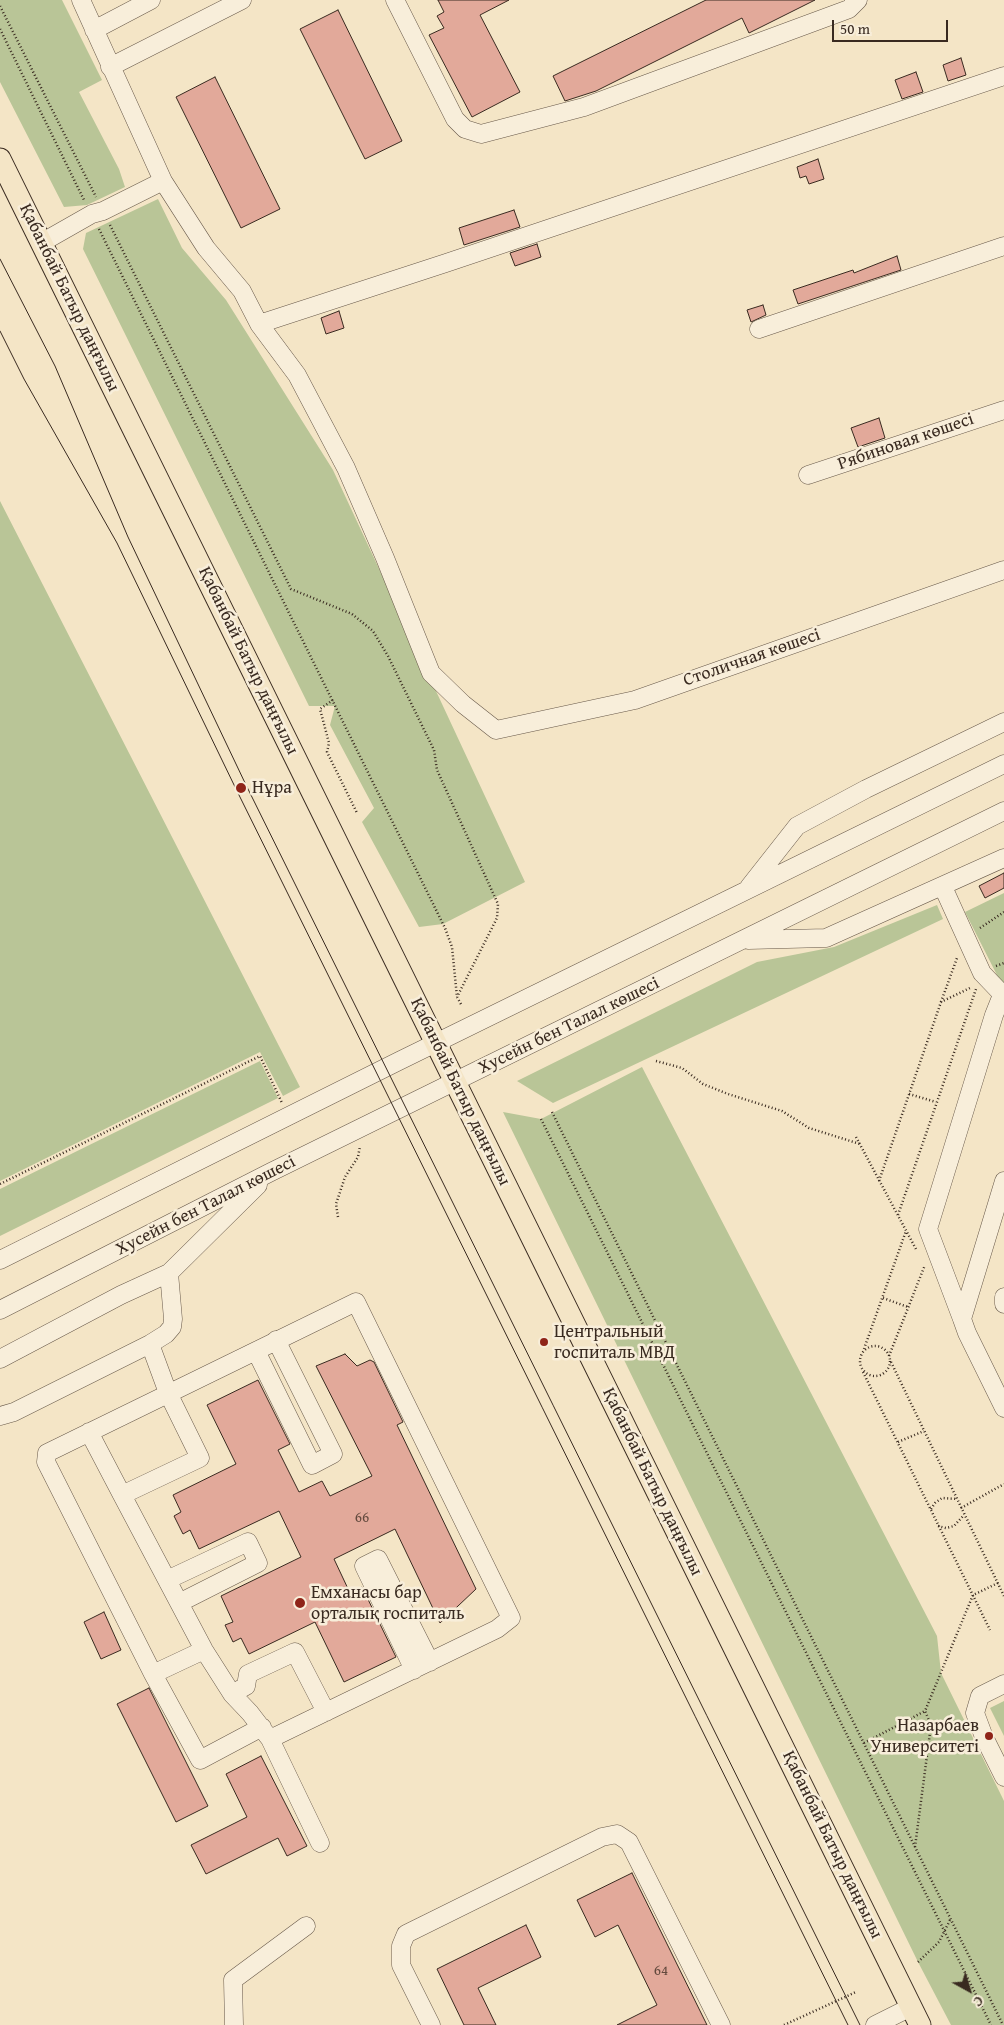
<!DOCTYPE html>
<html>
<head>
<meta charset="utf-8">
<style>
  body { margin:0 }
  #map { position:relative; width:1004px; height:2025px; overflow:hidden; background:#f4e5c6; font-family:"Gentium Book Plus",serif }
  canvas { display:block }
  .north { position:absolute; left:944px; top:1965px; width:50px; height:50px; -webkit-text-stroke:4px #f8eeda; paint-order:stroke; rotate:141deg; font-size:14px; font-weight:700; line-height:20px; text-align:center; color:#392a20 }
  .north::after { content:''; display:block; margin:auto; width:18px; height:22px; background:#392a20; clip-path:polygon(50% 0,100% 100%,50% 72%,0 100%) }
  .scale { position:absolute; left:832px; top:20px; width:116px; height:22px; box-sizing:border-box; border:2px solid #392a20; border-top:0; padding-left:6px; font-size:15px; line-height:18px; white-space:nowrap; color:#392a20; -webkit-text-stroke:4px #f8eeda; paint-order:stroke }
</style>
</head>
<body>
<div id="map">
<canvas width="1004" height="2025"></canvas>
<div class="north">С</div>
<div class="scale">50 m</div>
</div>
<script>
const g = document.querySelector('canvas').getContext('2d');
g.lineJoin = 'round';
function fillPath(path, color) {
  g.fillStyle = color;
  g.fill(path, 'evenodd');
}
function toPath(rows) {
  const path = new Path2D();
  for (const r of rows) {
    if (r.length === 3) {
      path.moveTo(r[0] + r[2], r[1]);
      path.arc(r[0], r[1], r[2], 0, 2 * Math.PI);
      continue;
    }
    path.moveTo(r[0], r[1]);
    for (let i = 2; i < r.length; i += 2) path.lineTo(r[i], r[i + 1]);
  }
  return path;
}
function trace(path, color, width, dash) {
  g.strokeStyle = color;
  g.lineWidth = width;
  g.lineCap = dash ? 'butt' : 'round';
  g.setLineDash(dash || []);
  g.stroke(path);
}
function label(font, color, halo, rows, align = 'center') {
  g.font = font + ' "Gentium Book Plus",serif';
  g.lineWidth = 5;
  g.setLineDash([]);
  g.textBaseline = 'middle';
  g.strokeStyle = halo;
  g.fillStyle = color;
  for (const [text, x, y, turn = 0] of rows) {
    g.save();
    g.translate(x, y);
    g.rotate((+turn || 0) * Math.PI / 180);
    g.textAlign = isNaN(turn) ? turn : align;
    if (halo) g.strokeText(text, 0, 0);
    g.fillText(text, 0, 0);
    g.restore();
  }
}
fillPath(toPath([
  [0,0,62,0,102,80,79,92,119,169,125,187,87,205,64,207,0,82],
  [158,199,182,248,226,300,333,470,525,882,443,924,419,927,362,822,374,808,330,725,335,706,309,706,83,249,86,233],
  [0,501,300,1087,283,1096,260,1052,0,1181],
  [1004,893,1004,984,1001,983,965,912],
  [937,905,943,919,553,1103,517,1081,757,962,834,947],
  [260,1061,278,1098,0,1236,0,1189],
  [642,1067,937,1636,941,1673,1004,1801,1004,2025,951,2025,918,1962,503,1112,541,1119],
  [1004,1701,1004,1736,990,1708]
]), '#b9c597');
const building = toPath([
  [438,0,509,0,480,15,520,92,472,117,429,35,444,28,437,16,444,12,438,0],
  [706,0,815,0,749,33,742,18,596,91,565,101,553,76,706,0],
  [338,10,402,141,365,159,300,29,338,10],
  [961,58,966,75,948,81,943,65,961,58],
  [916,72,923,92,902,99,895,80,916,72],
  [215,77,280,209,241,228,176,97,215,77],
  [818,159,824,179,809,184,806,176,800,178,797,167,818,159],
  [514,210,520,227,464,245,459,228,514,210],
  [537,244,541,257,515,266,510,253,537,244],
  [897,256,901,270,798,304,793,290,853,270,854,273,897,256],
  [763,305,766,315,751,322,747,310,763,305],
  [339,311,344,328,326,334,321,318,339,311],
  [879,418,885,438,858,447,851,428,879,418],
  [1004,873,1004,888,985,898,979,886,1004,873],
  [345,1354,357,1366,370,1360,374,1362,403,1422,397,1425,476,1589,440,1623,395,1529,334,1559,350,1593,362,1587,396,1657,344,1682,315,1622,249,1654,241,1638,233,1642,225,1625,233,1622,221,1596,301,1557,279,1511,199,1549,190,1530,183,1534,174,1516,181,1512,173,1495,236,1464,207,1405,258,1380,290,1444,278,1450,299,1492,322,1481,330,1496,372,1476,316,1366,345,1354],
  [104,1612,121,1650,101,1659,84,1622,104,1612],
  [149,1688,208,1806,176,1822,117,1704,149,1688],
  [261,1756,307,1846,287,1856,278,1838,206,1874,191,1845,247,1817,226,1774,261,1756],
  [632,1873,707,2025,617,2025,657,2005,618,1925,595,1937,577,1900,632,1873],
  [526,1925,541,1957,478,1988,496,2025,464,2025,437,1969,526,1925]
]);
fillPath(building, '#e2a99a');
trace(building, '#392a20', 1);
const minor = toPath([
  [395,0,455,119,465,129,481,134,584,107,849,9,858,0],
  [94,30,151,0],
  [110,67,242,0],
  [163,181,206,248,242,291,259,324,297,375,346,468,385,558,431,673,463,704,496,730,635,700,1004,570],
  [41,243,92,214,103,211,163,181,81,0],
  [259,324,446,263,1004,76],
  [759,329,1004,246],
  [808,475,1004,410],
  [749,887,797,826,866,789,1004,722],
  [943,887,982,973,1004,996],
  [748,940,826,938,1004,858],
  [1002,995,994,1015,928,1229,962,1319,1004,1181],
  [0,1260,399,1061,1004,764],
  [1004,1297,1004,1304],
  [0,1310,271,1172,1004,811],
  [962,1319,967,1333,1004,1408],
  [256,1351,312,1465,333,1454,276,1340],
  [0,1359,121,1295,169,1273,258,1185],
  [0,1416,14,1412,150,1344,166,1334,172,1327,173,1319,169,1273],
  [89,1432,122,1495,200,1458,168,1393,150,1344],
  [122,1495,204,1650,232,1694,250,1713,270,1739,320,1843],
  [167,1580,248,1542,258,1563,179,1603],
  [204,1650,153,1674,46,1462,47,1453,356,1302,511,1618,497,1629,270,1739],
  [414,1670,364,1566,378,1559,430,1662],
  [153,1674,200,1760,262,1727],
  [1004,1684,980,1696,975,1713,984,1737,1004,1777],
  [232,1694,246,1686,248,1674,295,1652,326,1712],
  [234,2025,233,1980,306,1926],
  [431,2025,401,1965,401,1946,406,1934,602,1837,617,1834,629,1842,721,2025],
  [875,2025,911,2007]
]);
const major = toPath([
  [0,159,920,2025]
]);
trace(minor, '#68594a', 19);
trace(major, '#392a20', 23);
trace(toPath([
  [0,6,96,197],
  [0,29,84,200],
  [110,225,291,589,352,614,373,631,388,656,434,750,437,770,498,904,497,918,457,997],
  [99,229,445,928,452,947,457,997,462,1006],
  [333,700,320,709,329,743,327,752,357,813],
  [980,928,1004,912],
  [996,966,1004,963],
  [941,1002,957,958],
  [656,1061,682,1068,703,1084,728,1094,782,1111,809,1128,860,1144],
  [909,1094,936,1102],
  [552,1112,1003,2025],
  [541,1119,991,2025],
  [856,1137,917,1251],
  [879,1181,941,1002,972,987],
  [0,1184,260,1056,282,1103],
  [898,1215,976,989],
  [338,1217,336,1204,345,1177,358,1157,360,1146],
  [883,1298,908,1307],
  [875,1361,15],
  [864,1349,906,1231],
  [889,1356,925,1265],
  [891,1362,1004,1596],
  [863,1372,990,1630],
  [898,1442,924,1431],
  [961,1508,1004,1484],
  [931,1509,935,1503,942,1498,957,1499],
  [938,1526,946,1528,954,1526,964,1515],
  [864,1743,925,1711],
  [915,1847,931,1725,925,1711,973,1595,998,1583],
  [918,1962,939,1942,950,1920],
  [784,2025,856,1992]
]), '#392a20', 2.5, [1, 2.5]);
trace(minor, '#f8eeda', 18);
trace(major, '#f4e5c6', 21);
trace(toPath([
  [0,259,55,366,128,537,246,785,860,2025],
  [0,331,24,379,117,543,236,789,848,2025]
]), '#392a20', 1);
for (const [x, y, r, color] of [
  [241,788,6,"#8f2418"],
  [544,1342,5,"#8f2418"],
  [300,1603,6,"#8f2418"],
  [989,1736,5,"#8f2418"]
]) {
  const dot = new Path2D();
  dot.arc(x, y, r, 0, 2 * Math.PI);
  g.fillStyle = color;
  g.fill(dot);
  trace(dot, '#f8eeda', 2);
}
label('15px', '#634a3e', null, [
  ["66",362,1518],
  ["64",661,1971]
]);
label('18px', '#392a20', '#f8eeda', [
  ["Қабанбай Батыр даңғылы",69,298,64],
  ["Рябиновая көшесі",906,442,-19],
  ["Столичная көшесі",752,658,-19],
  ["Қабанбай Батыр даңғылы",248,661,64],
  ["Хусейн бен Талал көшесі",569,1026,-26],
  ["Қабанбай Батыр даңғылы",460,1092,64],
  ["Хусейн бен Талал көшесі",206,1206,-27],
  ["Қабанбай Батыр даңғылы",652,1482,64],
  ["Қабанбай Батыр даңғылы",832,1845,64]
]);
label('18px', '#392a20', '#f8eeda', [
  ["Нұра",252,788],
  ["Центральный",554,1332],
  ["госпиталь МВД",554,1353],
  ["Емханасы бар",311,1593],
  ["орталық госпиталь",311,1614],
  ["Назарбаев",979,1726,"right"],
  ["Университеті",979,1747,"right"]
], 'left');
</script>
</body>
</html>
